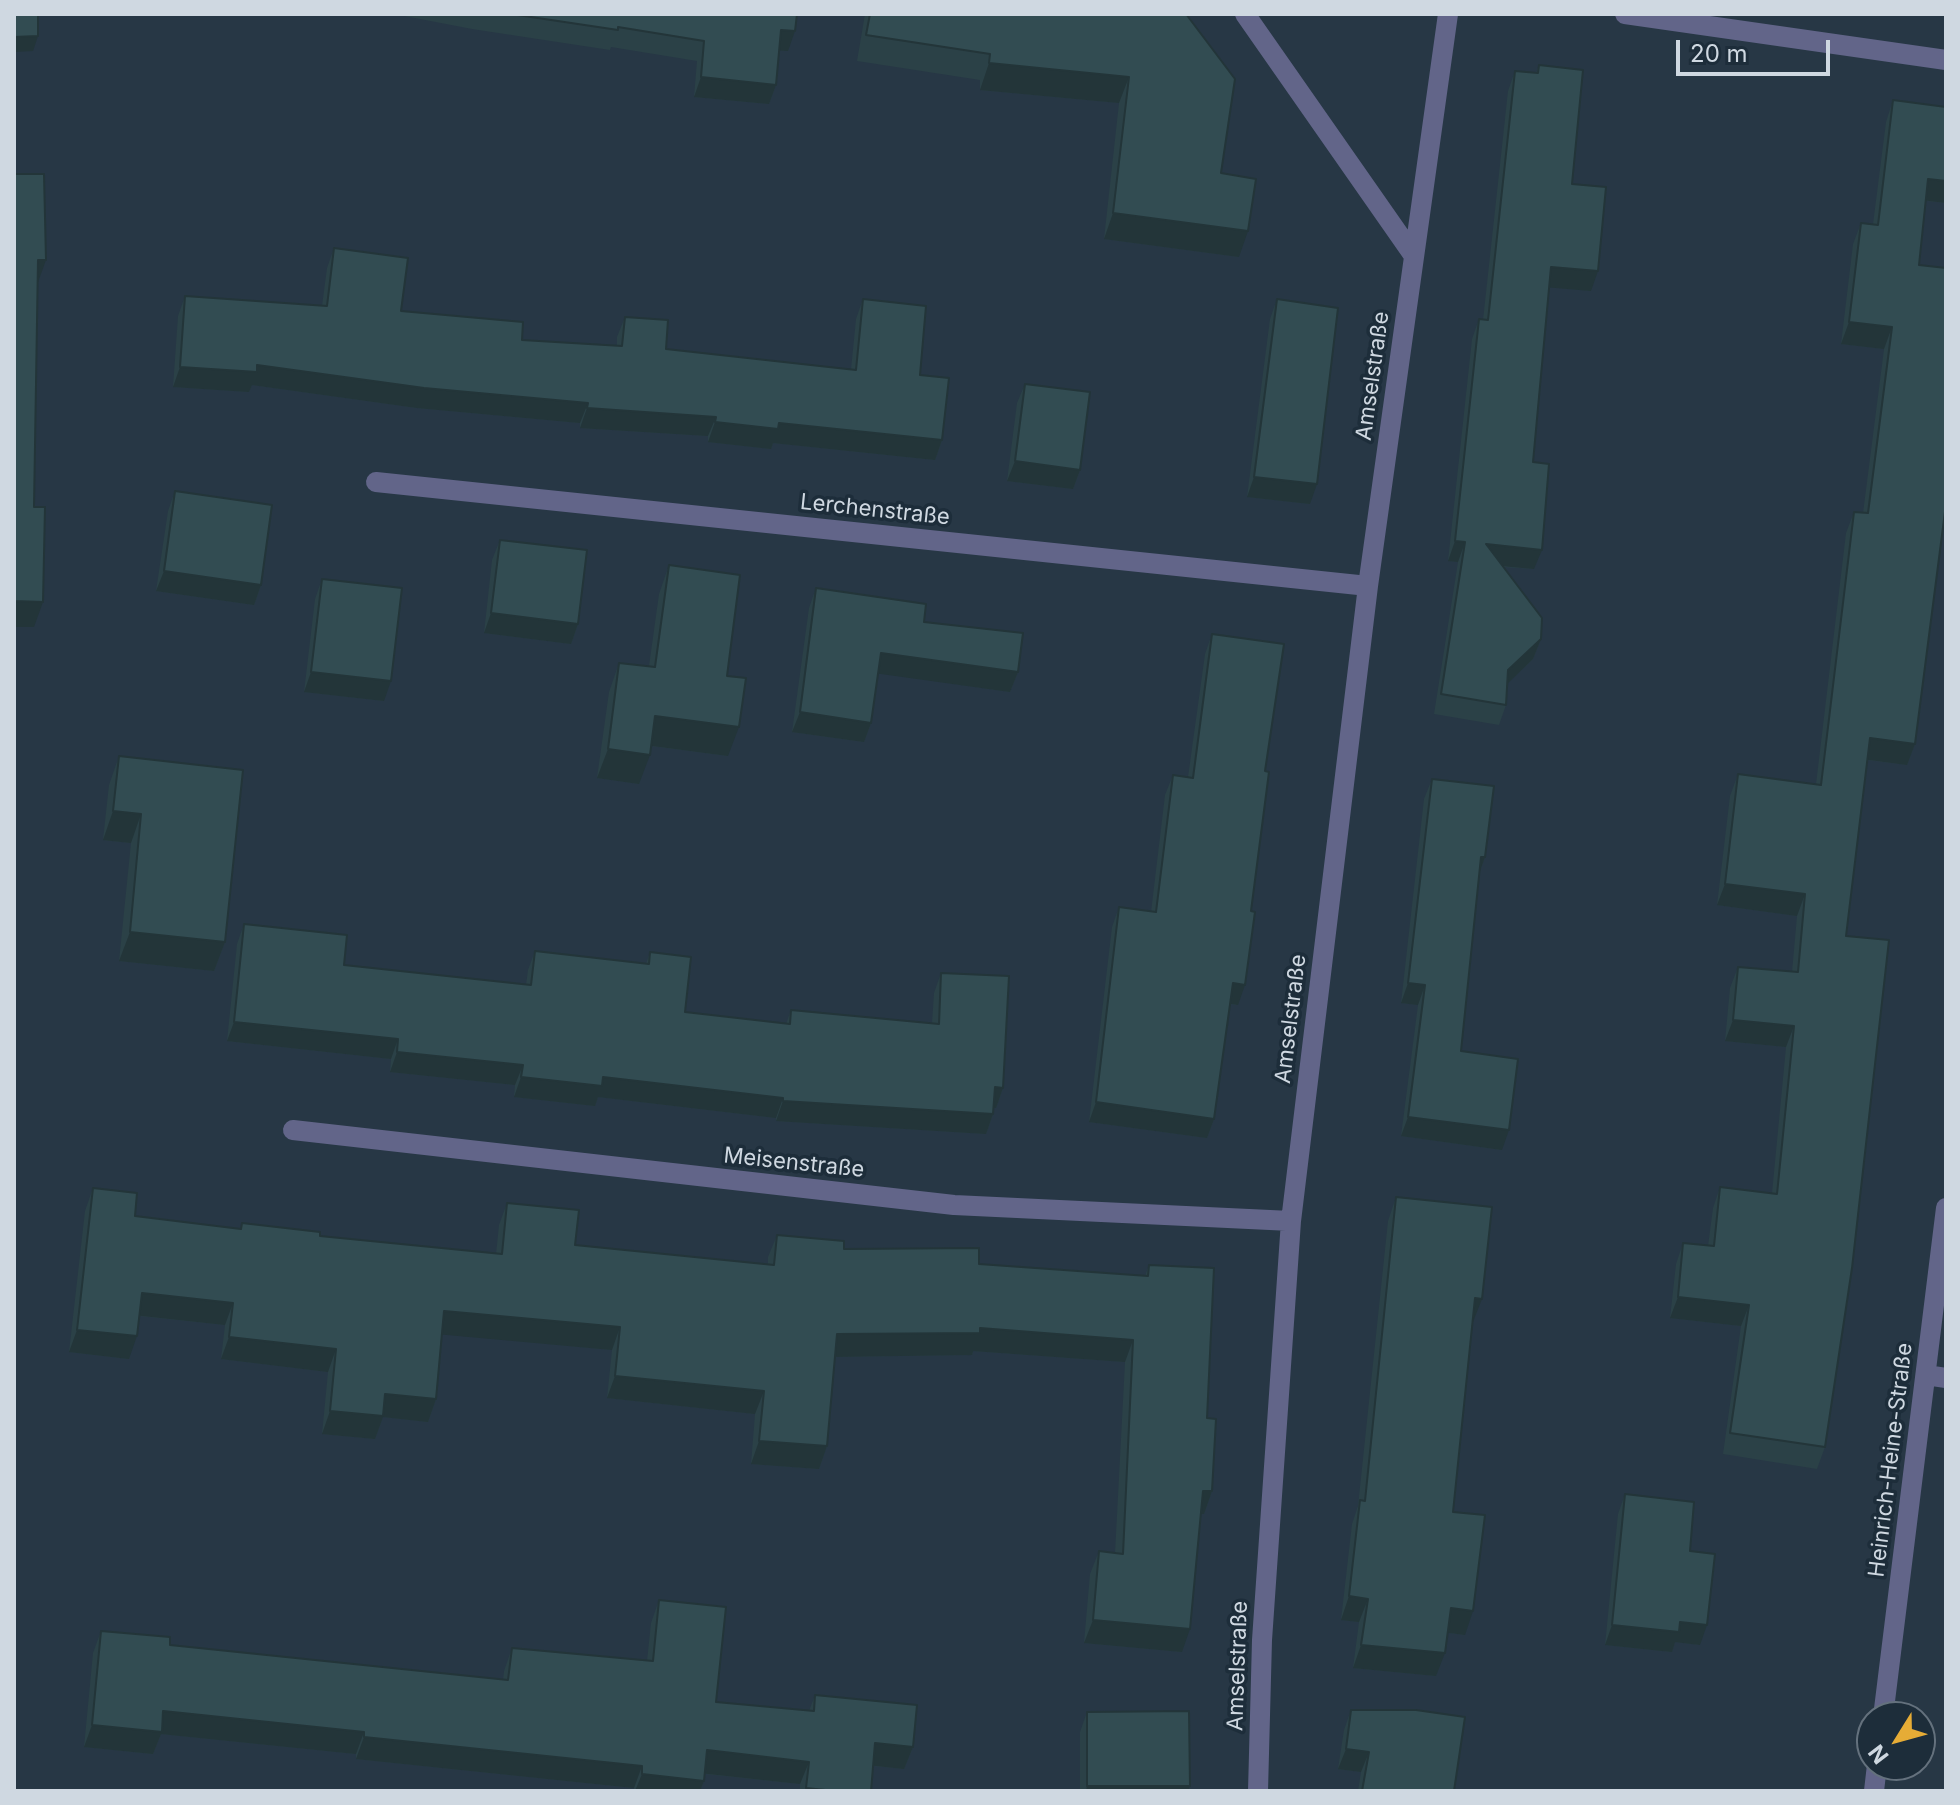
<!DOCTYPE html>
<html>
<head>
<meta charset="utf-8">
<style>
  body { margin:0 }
  #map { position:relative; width:1960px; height:1805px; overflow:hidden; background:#273745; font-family:Inter,sans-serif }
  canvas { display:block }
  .frame { position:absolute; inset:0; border:16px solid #cfd8e1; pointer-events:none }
  .north { position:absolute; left:1856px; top:1701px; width:80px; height:80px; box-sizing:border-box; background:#1d2d3a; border:2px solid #64717d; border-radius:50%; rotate:233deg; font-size:22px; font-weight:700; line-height:32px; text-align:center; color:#cfd8e1 }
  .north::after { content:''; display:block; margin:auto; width:28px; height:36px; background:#e6ac36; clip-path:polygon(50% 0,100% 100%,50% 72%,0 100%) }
  .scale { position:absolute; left:1676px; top:40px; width:154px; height:36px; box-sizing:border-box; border:4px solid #cfd8e1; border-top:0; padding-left:10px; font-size:24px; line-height:28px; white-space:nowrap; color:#cfd8e1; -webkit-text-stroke:6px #1d2d3a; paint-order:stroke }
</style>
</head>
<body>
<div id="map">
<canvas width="1960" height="1805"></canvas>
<div class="frame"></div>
<div class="north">N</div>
<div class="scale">20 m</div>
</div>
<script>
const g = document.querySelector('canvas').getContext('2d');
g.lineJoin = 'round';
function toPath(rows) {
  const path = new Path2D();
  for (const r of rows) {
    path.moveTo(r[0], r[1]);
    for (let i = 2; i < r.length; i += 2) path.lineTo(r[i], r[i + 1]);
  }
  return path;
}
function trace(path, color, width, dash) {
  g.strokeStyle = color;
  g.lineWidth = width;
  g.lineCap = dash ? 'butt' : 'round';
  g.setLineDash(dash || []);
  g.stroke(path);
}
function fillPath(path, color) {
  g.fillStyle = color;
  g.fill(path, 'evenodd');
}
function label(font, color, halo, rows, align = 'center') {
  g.font = font + ' Inter,sans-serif';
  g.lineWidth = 7;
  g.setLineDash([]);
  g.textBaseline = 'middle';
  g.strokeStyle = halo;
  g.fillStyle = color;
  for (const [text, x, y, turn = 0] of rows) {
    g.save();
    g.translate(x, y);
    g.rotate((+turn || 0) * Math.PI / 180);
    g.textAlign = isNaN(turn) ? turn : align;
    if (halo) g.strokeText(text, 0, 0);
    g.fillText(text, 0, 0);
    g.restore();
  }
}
trace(toPath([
  [1245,14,1414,256],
  [1625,14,1946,60],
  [376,482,1368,586],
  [293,1130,954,1205,1291,1221],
  [1926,1375,1946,1378],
  [1883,1717,1946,1208],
  [1258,1791,1262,1640,1291,1221,1368,586,1448,14],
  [1874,1791,1877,1765]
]), '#626589', 20);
fillPath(toPath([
  [394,14,797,14,788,51,779,50,776,85,769,104,694,97,697,61,611,47,610,50,472,29],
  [865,14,1186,14,1239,257,1104,239,1119,103,980,90,980,80,857,61],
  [1539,65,1572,184,1591,291,1549,287,1533,462,1534,569,1503,567,1541,639,1533,659,1507,684,1506,705,1499,725,1434,714,1458,562,1448,561,1472,339,1479,319,1483,320,1508,91,1515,71,1536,73],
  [1893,100,1946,203,1926,201,1919,265,1915,744,1907,765,1867,760,1846,936,1825,1447,1817,1469,1723,1454,1741,1326,1670,1318,1676,1264,1683,1243,1708,1246,1713,1208,1720,1187,1772,1193,1786,1047,1725,1041,1730,988,1738,967,1792,972,1797,916,1717,905,1730,796,1738,774,1816,784,1846,533,1854,512,1863,513,1884,349,1841,344,1853,244,1861,223,1873,224,1886,122],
  [334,248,401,311,522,340,617,345,617,337,625,317,666,349,851,369,856,319,863,299,920,375,942,440,935,460,773,443,771,449,708,442,708,436,580,428,580,423,417,408,252,385,249,392,173,387,178,316,185,296,322,306,327,268],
  [1277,299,1310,504,1247,497,1270,319],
  [1025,384,1080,470,1073,489,1007,481,1017,403],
  [175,491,261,585,254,605,156,591,168,511],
  [500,540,578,624,571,644,484,633,492,560],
  [669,565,728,756,651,746,639,784,597,778,609,692,619,663,649,666,659,594],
  [322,579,384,701,304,692,315,599],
  [816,588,924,622,1018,672,1010,692,878,673,871,723,864,742,792,732,809,608],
  [1212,634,1265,771,1238,1005,1230,1004,1214,1119,1207,1138,1089,1122,1112,927,1119,907,1151,912,1165,795,1173,775,1188,777,1205,654],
  [119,756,225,942,214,971,119,961,131,843,103,840,109,785],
  [1432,779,1485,857,1479,874,1461,1051,1502,1150,1401,1136,1418,1005,1401,1003,1424,799],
  [244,924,344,965,526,985,528,970,535,951,646,964,650,952,685,1012,786,1024,791,1010,932,1023,934,993,941,973,1003,1088,996,1108,994,1108,993,1114,986,1134,776,1121,776,1118,598,1097,595,1106,514,1097,515,1085,390,1072,391,1059,227,1041,237,944],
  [93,1188,135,1216,240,1229,242,1223,320,1236,496,1254,499,1225,507,1203,575,1245,768,1265,768,1257,777,1235,844,1249,979,1264,1145,1276,1149,1265,1207,1418,1212,1491,1204,1514,1201,1514,1182,1652,1084,1643,1090,1574,1099,1551,1115,1553,1125,1362,973,1351,972,1355,835,1357,827,1446,819,1469,751,1464,755,1414,607,1398,612,1350,442,1334,436,1399,428,1422,383,1417,375,1439,322,1434,328,1372,221,1359,225,1325,139,1316,129,1359,69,1352,85,1211],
  [1396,1197,1473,1322,1453,1512,1465,1635,1448,1633,1436,1676,1353,1668,1359,1622,1341,1620,1352,1524,1358,1506,1388,1221],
  [1625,1494,1690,1551,1700,1645,1675,1642,1672,1652,1605,1645,1618,1514],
  [659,1600,716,1702,809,1711,815,1695,913,1747,904,1769,873,1766,871,1791,800,1791,800,1784,705,1774,704,1781,700,1791,634,1791,634,1788,356,1759,356,1754,161,1734,153,1754,84,1747,93,1653,101,1631,170,1645,503,1680,504,1671,512,1648,647,1661,651,1623],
  [1351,1710,1454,1791,1358,1791,1361,1772,1338,1769,1344,1730],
  [1087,1712,1190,1786,1188,1791,1080,1791,1080,1732]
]), '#2b4147');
fillPath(toPath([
  [781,30,795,31,788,51,774,50],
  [38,36,33,51,14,52,14,37],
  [989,63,1129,77,1119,103,980,90],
  [701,77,776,85,769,104,694,97],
  [1928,179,1946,181,1946,203,1921,200],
  [1113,213,1248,231,1239,257,1104,239],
  [38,260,46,260,37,285],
  [1551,267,1598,271,1591,291,1544,287],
  [1849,322,1892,327,1884,349,1841,344],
  [257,365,588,403,580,423,417,408,252,385,249,392,173,387,180,367],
  [587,408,716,417,708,436,580,428],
  [715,422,779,423,942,440,935,460,773,443,771,449,708,442],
  [1015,461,1080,470,1073,489,1007,481],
  [1254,477,1317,484,1310,504,1247,497],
  [1455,541,1465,542,1458,562,1448,561],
  [1486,544,1542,550,1534,569,1479,564],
  [164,571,261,585,254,605,156,591],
  [14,601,43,602,34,627,14,627],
  [491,613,578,624,571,644,484,633],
  [1541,639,1533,659,1501,690,1508,670],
  [881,653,1018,672,1010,692,874,673],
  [311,672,391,681,384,701,304,692],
  [800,712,871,723,864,742,792,732],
  [655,716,739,727,728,756,645,745],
  [1870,738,1915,744,1907,765,1862,759],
  [608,749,650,755,639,784,597,778],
  [113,811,141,814,131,843,103,840],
  [1481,857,1485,857,1478,877],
  [1725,884,1805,894,1797,916,1717,905],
  [130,932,225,942,214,971,119,961],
  [1233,983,1245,985,1238,1005,1226,1003],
  [1408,983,1425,985,1418,1005,1401,1003],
  [1733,1020,1794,1026,1786,1047,1725,1041],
  [234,1022,398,1039,391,1059,227,1041],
  [397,1052,523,1065,515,1085,390,1072],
  [521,1077,603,1077,783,1098,776,1118,598,1097,595,1106,514,1097],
  [995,1087,1003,1088,996,1108,987,1107],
  [783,1101,993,1114,986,1134,776,1121],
  [1096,1102,1214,1119,1207,1138,1089,1122],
  [1408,1117,1509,1130,1502,1150,1401,1136],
  [142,1293,233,1303,225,1325,133,1315],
  [1678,1297,1749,1305,1741,1326,1670,1318],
  [1475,1298,1482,1299,1473,1322],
  [444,1311,620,1327,612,1350,436,1334],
  [980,1328,1133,1340,1125,1362,973,1351,972,1355,828,1357,837,1334],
  [77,1330,137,1336,129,1359,69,1352],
  [229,1337,336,1349,328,1372,221,1359],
  [615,1376,764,1391,755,1414,607,1398],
  [385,1394,436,1399,428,1422,383,1417,375,1439,322,1434,330,1411],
  [759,1441,827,1446,819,1469,751,1464],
  [1203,1491,1212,1491,1204,1514,1195,1514],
  [1349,1596,1368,1599,1359,1622,1341,1620],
  [1451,1608,1473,1611,1465,1635,1442,1632],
  [1093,1620,1190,1629,1182,1652,1084,1643],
  [1680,1622,1707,1625,1700,1645,1675,1642,1672,1652,1605,1645,1612,1625],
  [1361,1645,1445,1653,1436,1676,1353,1668],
  [163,1711,364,1732,356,1754,161,1734,153,1754,84,1747,92,1725],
  [364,1737,642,1766,634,1788,356,1759],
  [875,1743,913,1747,904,1769,867,1765],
  [1346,1749,1369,1752,1361,1772,1338,1769],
  [707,1750,809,1762,800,1784,699,1773],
  [642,1774,704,1781,700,1791,635,1791],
  [1087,1786,1190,1786,1188,1791,1086,1791],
  [806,1788,835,1791,805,1791]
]), '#233539');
const building = toPath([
  [14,14,38,14,38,36,14,37,14,14],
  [511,14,797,14,795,31,781,30,776,85,701,77,704,41,618,27,618,30,511,14],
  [870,14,1186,14,1235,79,1221,173,1256,179,1248,231,1113,213,1129,77,989,63,990,54,866,35,870,14],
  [1539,65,1583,70,1572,184,1606,187,1598,271,1551,267,1533,462,1549,464,1542,550,1486,544,1542,618,1541,639,1508,670,1506,705,1441,694,1465,542,1455,541,1479,319,1488,320,1515,71,1538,73,1539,65],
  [1893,100,1946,107,1946,181,1928,179,1919,265,1946,268,1946,504,1915,744,1870,738,1846,936,1889,940,1852,1268,1825,1447,1730,1433,1749,1305,1678,1297,1683,1243,1714,1246,1720,1187,1777,1194,1794,1026,1733,1020,1738,967,1798,972,1805,894,1725,884,1738,774,1821,785,1854,512,1868,513,1892,327,1849,322,1861,223,1878,225,1893,100],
  [14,174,44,174,46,260,38,260,34,507,45,507,43,602,14,601,14,174],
  [334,248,408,258,401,311,523,322,522,340,622,346,625,317,668,320,666,349,856,370,863,299,926,306,920,375,949,378,942,440,779,423,778,429,715,422,716,417,587,408,588,403,424,388,257,365,257,372,180,367,185,296,327,306,334,248],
  [1277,299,1338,308,1317,484,1254,477,1277,299],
  [1025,384,1090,392,1080,470,1015,461,1025,384],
  [175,491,272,505,261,585,164,571,175,491],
  [500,540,587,550,578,624,491,613,500,540],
  [669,565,740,575,727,676,746,678,739,727,655,716,650,755,608,749,619,663,655,667,669,565],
  [322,579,402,588,391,681,311,672,322,579],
  [816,588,926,604,924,622,1023,633,1018,672,881,653,871,723,800,712,816,588],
  [1212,634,1284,644,1265,771,1269,772,1251,911,1255,912,1245,985,1233,983,1214,1119,1096,1102,1119,907,1156,912,1173,775,1193,778,1212,634],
  [119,756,243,770,225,942,130,932,141,814,113,811,119,756],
  [1432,779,1494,786,1485,857,1481,857,1461,1051,1518,1059,1509,1130,1408,1117,1425,985,1408,983,1432,779],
  [244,924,347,935,344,965,531,985,535,951,649,964,650,952,691,957,685,1012,790,1024,791,1010,939,1024,941,973,1009,976,1003,1088,995,1087,993,1114,783,1101,783,1098,603,1077,602,1086,521,1077,523,1065,397,1052,398,1039,234,1022,244,924],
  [93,1188,137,1193,135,1216,241,1229,242,1223,320,1232,320,1236,502,1254,507,1203,579,1210,575,1245,774,1265,777,1235,844,1241,844,1249,979,1248,979,1264,1148,1276,1149,1265,1214,1268,1207,1418,1216,1419,1212,1491,1203,1491,1190,1629,1093,1620,1099,1551,1123,1554,1133,1340,980,1328,980,1333,837,1334,827,1446,759,1441,764,1391,615,1376,620,1327,444,1311,436,1399,385,1394,383,1416,330,1411,336,1349,229,1337,233,1303,142,1293,137,1336,77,1330,93,1188],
  [1396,1197,1492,1207,1482,1299,1475,1298,1453,1512,1485,1515,1473,1611,1451,1608,1445,1653,1361,1645,1368,1599,1349,1596,1360,1500,1365,1501,1396,1197],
  [1625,1494,1694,1502,1690,1551,1715,1554,1707,1625,1680,1622,1679,1632,1612,1625,1625,1494],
  [659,1600,726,1607,716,1702,814,1711,815,1695,917,1705,913,1747,875,1743,871,1791,835,1791,806,1788,809,1762,707,1750,704,1781,642,1774,642,1766,364,1737,364,1732,163,1711,162,1732,92,1725,101,1631,170,1637,170,1645,508,1680,512,1648,653,1661,659,1600],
  [1351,1710,1416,1710,1465,1717,1454,1791,1362,1791,1369,1752,1346,1749,1351,1710],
  [1189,1711,1190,1786,1087,1786,1087,1712,1189,1711]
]);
fillPath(building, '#324c52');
trace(building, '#233539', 2);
label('22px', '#cfd8e1', '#1d2d3a', [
  ["Amselstraße",1373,376,-82],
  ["Lerchenstraße",875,510,6],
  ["Amselstraße",1291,1019,-83],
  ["Meisenstraße",794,1163,6],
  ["Heinrich-Heine-Straße",1891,1460,-83],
  ["Amselstraße",1238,1666,-88]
]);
</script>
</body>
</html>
